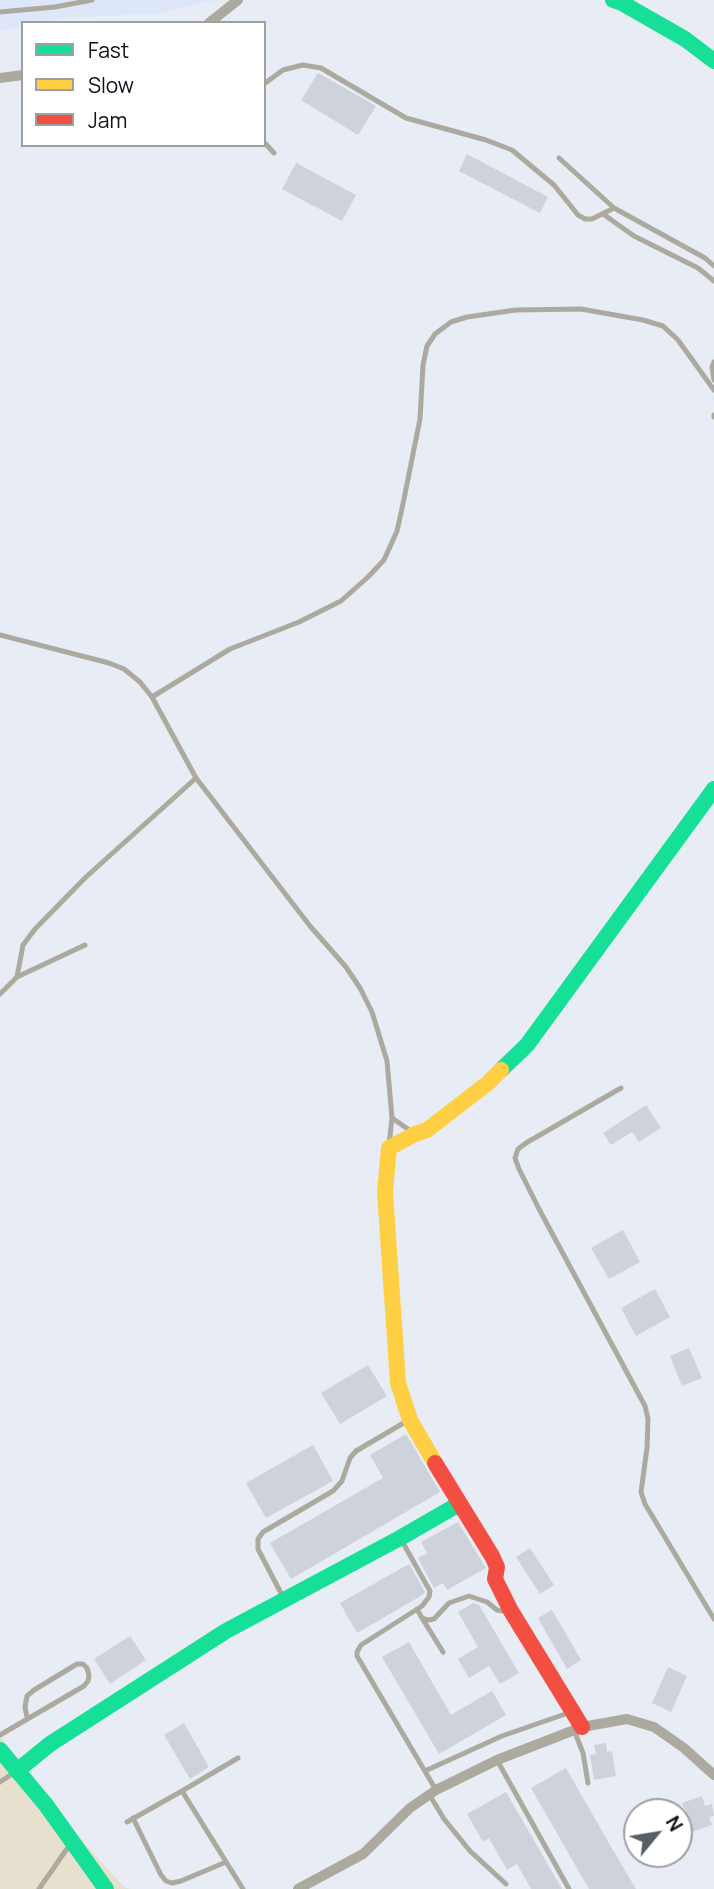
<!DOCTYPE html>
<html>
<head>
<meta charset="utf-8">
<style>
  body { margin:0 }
  #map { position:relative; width:714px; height:1889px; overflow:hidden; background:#e8ecf5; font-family:Manrope,sans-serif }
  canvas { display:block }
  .legend { position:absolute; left:21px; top:21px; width:245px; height:126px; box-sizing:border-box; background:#fff; border:2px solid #9e9fa3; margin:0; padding:9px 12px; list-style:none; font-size:21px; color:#0c1018 }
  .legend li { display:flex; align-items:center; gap:14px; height:35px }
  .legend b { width:35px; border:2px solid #9e9fa3 }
  .north { position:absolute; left:623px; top:1798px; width:70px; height:70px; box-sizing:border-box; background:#fff; border:2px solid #9e9fa3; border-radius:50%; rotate:60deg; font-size:19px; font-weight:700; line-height:28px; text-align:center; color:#0c1018 }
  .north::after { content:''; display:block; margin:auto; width:24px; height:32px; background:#595d65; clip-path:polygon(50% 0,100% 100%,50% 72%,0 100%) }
</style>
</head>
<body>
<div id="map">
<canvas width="714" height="1889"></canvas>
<ul class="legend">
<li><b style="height:9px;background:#16e098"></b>Fast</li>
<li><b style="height:9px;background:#ffcf43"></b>Slow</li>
<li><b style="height:9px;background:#f24e42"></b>Jam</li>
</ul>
<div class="north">N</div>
</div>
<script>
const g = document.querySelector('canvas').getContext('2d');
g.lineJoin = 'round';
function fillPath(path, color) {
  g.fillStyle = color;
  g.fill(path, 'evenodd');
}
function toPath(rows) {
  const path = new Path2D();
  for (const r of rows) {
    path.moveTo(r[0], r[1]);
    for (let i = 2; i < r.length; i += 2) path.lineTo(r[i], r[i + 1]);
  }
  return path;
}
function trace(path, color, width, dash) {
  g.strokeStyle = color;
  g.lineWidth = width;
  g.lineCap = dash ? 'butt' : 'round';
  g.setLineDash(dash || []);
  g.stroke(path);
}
fillPath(toPath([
  [0,0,216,0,161,13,61,18,37,23,23,23,23,26,0,31]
]), '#dee6f9');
fillPath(toPath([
  [0,1736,87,1846,124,1887,130,1889,0,1889]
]), '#e7e0cf');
fillPath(toPath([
  [318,73,376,106,358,135,301,100],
  [467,154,548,197,540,213,459,171],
  [296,163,356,195,342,221,282,189],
  [646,1105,661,1128,639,1142,632,1132,611,1145,603,1133],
  [623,1230,640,1262,609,1279,591,1248],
  [655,1289,670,1317,636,1336,621,1308],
  [689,1348,702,1378,682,1386,670,1356],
  [368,1365,387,1396,340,1424,321,1393],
  [406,1434,440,1492,291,1579,270,1543,383,1478,370,1455],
  [313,1445,333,1481,266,1518,246,1483],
  [458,1522,486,1568,447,1590,443,1583,434,1588,418,1558,427,1553,421,1542],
  [530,1548,554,1585,540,1594,516,1557],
  [409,1564,425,1592,424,1594,357,1633,340,1603],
  [473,1603,479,1605,519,1673,500,1684,489,1666,469,1678,458,1659,478,1647,458,1612],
  [552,1610,581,1660,567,1669,538,1618],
  [130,1636,146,1660,110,1684,94,1659],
  [409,1642,451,1715,492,1691,506,1715,439,1754,382,1657],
  [668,1667,687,1676,671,1712,652,1703],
  [184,1723,209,1767,190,1779,164,1735],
  [606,1743,607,1752,612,1751,616,1776,594,1780,590,1755,596,1754,594,1745],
  [566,1768,610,1845,636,1889,589,1889,531,1788],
  [506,1792,562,1889,531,1889,517,1864,507,1870,489,1838,483,1842,467,1814],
  [702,1796,705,1806,712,1804,714,1816,709,1817,712,1825,692,1832,690,1827,679,1831,679,1813,685,1811,682,1803]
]), '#ced2db');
trace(toPath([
  [0,12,55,7,92,0],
  [264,84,283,70,303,65,321,68,406,118,486,140,512,150,554,185,578,215,585,219,592,219,614,208],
  [264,142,274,153],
  [559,158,614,208,705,258,714,266],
  [603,214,634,236,698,268,714,281],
  [714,362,712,367,714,380],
  [714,415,714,417],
  [0,635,109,663,124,669,140,682,152,697,196,778,310,926,346,967,360,988,372,1012,387,1061,392,1118,389,1145],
  [152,697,230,649,299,622,341,601,368,577,384,560,397,531,403,504,420,419,423,365,427,346,435,334,451,322,467,317,516,310,581,309,643,320,663,326,678,340,714,390],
  [17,977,85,945],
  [0,994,17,977,23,945,35,929,86,877,196,778],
  [621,1088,526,1143,518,1149,515,1158,519,1169,539,1209,645,1406,648,1419,647,1448,641,1492,645,1504,714,1619],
  [392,1118,412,1132],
  [402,1541,426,1584,430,1591,429,1597,422,1606,361,1645,357,1652,357,1656,436,1790],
  [283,1597,258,1549,258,1539,263,1532,333,1491,342,1481,350,1458,356,1451,407,1421],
  [417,1609,422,1618,428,1620,434,1619,449,1603,469,1596,487,1602,497,1610,508,1612],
  [422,1618,443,1652],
  [574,1730,583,1753,588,1783],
  [0,1735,84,1686,88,1681,89,1675,87,1668,83,1664,77,1664,34,1690,27,1696,25,1707,27,1717],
  [497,1760,569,1889],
  [425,1771,502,1736,571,1712],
  [0,1782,15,1772],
  [182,1791,238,1758],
  [429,1794,444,1819,470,1851,506,1884],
  [133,1818,161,1875,166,1881,172,1883,181,1881,226,1862],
  [127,1822,182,1791,243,1889],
  [39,1889,71,1843]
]), '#aca99e', 5);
trace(toPath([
  [209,23,238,0],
  [0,78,23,75],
  [298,1889,363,1854,410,1808,436,1790,497,1760,582,1727,627,1719,654,1727,684,1748,714,1775]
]), '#aca99e', 10);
trace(toPath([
  [613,0,622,3,685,39,714,61],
  [501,1070,527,1045,714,789],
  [0,1750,46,1805,106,1889],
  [18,1770,50,1744,226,1631,400,1538,459,1504]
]), '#16e098', 16);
trace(toPath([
  [435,1463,410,1420,398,1383,385,1192,389,1148,415,1134,427,1130,488,1083,501,1070]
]), '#ffcf43', 16);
trace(toPath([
  [435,1463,492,1556,497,1567,495,1579,511,1611,582,1727]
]), '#f24e42', 16);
</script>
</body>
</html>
